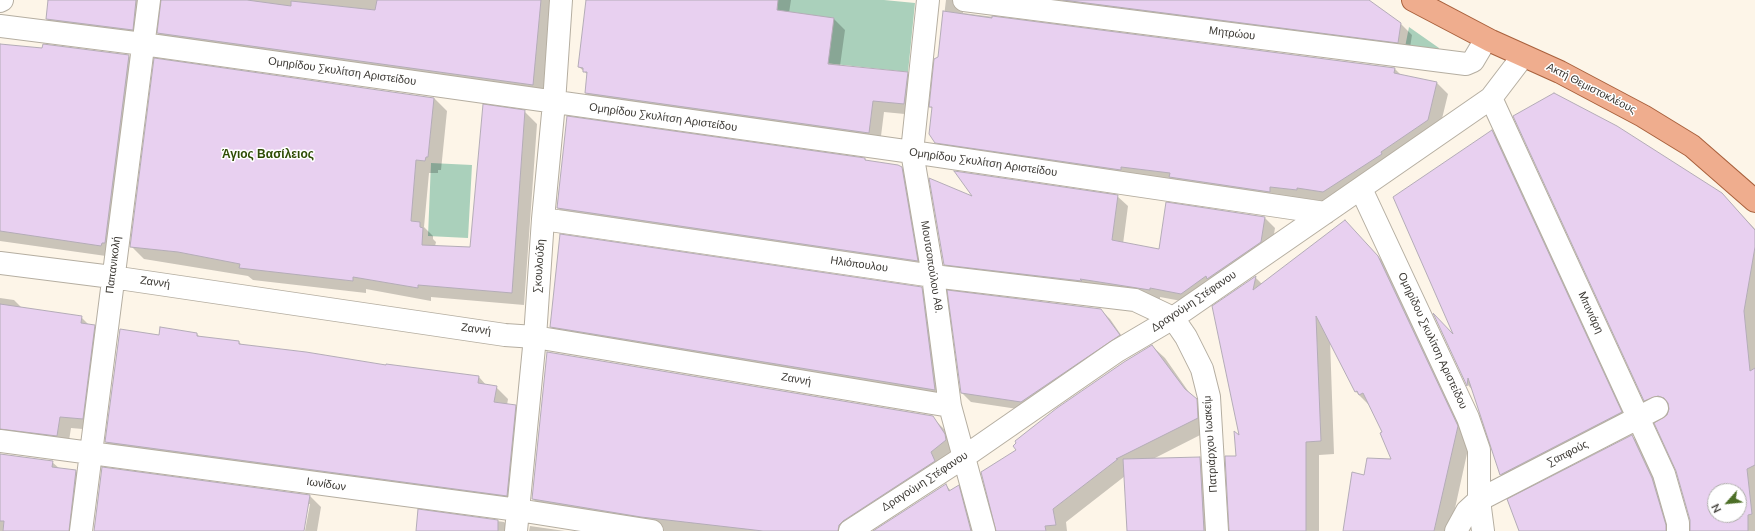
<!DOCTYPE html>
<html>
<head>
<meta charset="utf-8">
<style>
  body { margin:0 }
  #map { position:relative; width:1755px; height:531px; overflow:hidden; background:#fdf5e8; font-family:"Nunito Sans",sans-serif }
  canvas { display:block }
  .north { position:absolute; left:1707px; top:483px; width:40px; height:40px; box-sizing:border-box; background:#fff; border:1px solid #b1b0ae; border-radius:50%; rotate:243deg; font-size:11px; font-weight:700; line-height:16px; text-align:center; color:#3c3934 }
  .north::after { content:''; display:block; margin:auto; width:14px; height:18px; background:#4c6e26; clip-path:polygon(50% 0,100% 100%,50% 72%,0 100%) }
</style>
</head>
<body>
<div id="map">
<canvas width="1755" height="531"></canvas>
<div class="north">N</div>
</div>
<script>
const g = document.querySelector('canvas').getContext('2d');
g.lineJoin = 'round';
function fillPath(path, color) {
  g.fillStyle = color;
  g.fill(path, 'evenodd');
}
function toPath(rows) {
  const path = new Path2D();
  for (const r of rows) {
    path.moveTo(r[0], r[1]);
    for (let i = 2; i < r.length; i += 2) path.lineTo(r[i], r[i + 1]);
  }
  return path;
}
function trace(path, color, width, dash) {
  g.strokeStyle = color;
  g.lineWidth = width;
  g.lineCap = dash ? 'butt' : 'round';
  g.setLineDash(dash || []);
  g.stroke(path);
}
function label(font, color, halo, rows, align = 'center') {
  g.font = font + ' "Nunito Sans",sans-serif';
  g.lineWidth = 3;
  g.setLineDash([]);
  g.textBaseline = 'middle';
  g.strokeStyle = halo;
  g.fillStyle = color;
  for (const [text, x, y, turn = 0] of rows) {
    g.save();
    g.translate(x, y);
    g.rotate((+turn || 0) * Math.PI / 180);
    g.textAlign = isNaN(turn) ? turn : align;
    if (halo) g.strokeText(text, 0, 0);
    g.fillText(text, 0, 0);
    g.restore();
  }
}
fillPath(toPath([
  [778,0,884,0,915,3,908,72,788,59,775,31],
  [1409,27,1439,48,1437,55,1405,47],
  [431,163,472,165,468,238,428,236]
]), '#aad0bb');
fillPath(toPath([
  [51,0,156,0,144,41,58,30,47,19],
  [162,0,553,0,544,96,170,45,158,33],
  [587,0,791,0,789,13,834,19,845,30,840,66,907,73,919,84,915,115,884,112,880,144,597,104,586,93,588,75,579,67],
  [946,0,970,0,963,10,963,13,1394,68,1402,76,1437,83,1448,94,1439,131,1334,203,1308,199,1307,201,948,154,936,142,933,109,930,107,939,57],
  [990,0,1367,0,1401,24,1412,35,1409,54],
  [0,45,43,50,43,45,129,56,141,68,113,257,0,241],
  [434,98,447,111,441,170,438,170,438,173,429,173,424,227,433,236,433,239,436,242,435,246,471,248,524,111,537,124,524,305,431,297,431,301,366,289,366,293,253,280,248,276,144,259,131,246],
  [1492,131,1504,144,1634,425,1514,487,1501,474,1474,392,1468,385,1436,318,1455,337],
  [865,159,868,162,901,168,911,178,927,271,568,218,558,208],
  [1721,193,1755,229,1755,531,1691,531,1691,519,1668,416,1671,409,1658,413,1645,400],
  [1715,491,1739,491,1739,515,1715,515],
  [1117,196,1128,206,1123,244,1160,250,1167,203,1265,218,1275,228,1271,252,1192,303,1160,297,1160,300,955,275,945,264,975,199],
  [1358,235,1391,270,1470,440,1450,531,1344,531,1365,476,1393,460,1383,432,1369,405,1356,392,1330,340,1334,454,1319,455,1319,531,1230,531,1237,457,1240,438,1213,306,1255,277,1262,284],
  [921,288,930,297,944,399,560,335,551,326],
  [0,298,14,300,23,309,81,317,89,325,94,326,106,337,94,430,71,428,68,447,0,448],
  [1101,310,1110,319,1128,345,1031,411,971,402,962,393],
  [197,334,200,337,239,342,242,345,387,366,479,377,487,386,496,387,508,399,507,405,515,406,528,418,519,508,118,454,106,442,160,336],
  [1152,346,1165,358,1193,398,1209,413,1210,430,1153,459,1200,458,1213,471,1217,531,1128,531,1125,476,1066,522,1067,531,997,531,1017,451],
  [548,353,932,417,945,430,957,448,859,531,665,531,545,512,533,499],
  [1632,436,1645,449,1676,531,1520,531],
  [0,455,52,462,60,469,76,471,87,483,81,531,0,531],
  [946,485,951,491,958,486,971,499,980,531,875,531],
  [310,496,321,507,317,531,305,531,310,504,308,504,303,531,95,531],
  [419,510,504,522,513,531,417,531],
  [530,526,565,531,529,531]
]), '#0003');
const building = toPath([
  [48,0,136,0,133,30,46,19,48,0],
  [161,0,247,0,291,6,291,1,375,10,377,0,541,0,533,85,157,33,161,0],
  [586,0,778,0,777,10,834,18,828,64,908,72,904,104,873,101,869,133,585,93,587,72,583,72,583,68,578,67,586,0],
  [1063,0,1369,0,1401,23,1398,43,1063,0],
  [943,11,992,18,992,16,1395,68,1394,73,1437,82,1428,120,1381,152,1382,154,1323,192,1297,188,1297,190,1270,187,1270,192,1169,177,1170,173,1121,167,1121,170,935,143,929,134,932,107,929,107,934,59,938,57,943,11],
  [0,44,42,48,43,44,129,55,105,243,102,243,101,246,0,231,0,44],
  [154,58,434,98,428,157,426,157,425,161,416,160,411,221,420,222,420,227,423,228,422,245,470,247,483,104,525,110,512,293,418,285,418,288,353,277,353,281,239,268,240,264,178,252,130,247,154,58],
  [1554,93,1617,126,1722,193,1755,230,1755,247,1744,311,1750,371,1755,368,1755,465,1747,469,1752,514,1748,515,1748,531,1690,531,1690,520,1676,471,1654,423,1667,415,1669,409,1668,403,1664,398,1658,396,1644,401,1513,116,1554,93],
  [1715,491,1739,491,1739,515,1715,515,1715,491],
  [567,116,865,158,865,160,898,165,902,167,918,261,557,208,567,116],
  [1492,130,1622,412,1500,475,1468,378,1467,386,1433,313,1453,334,1393,197,1492,130],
  [954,171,1118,195,1112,240,1159,249,1166,202,1265,217,1261,242,1207,279,1206,276,1181,294,1150,288,1150,290,1080,279,1082,281,944,265,929,178,972,196,954,171],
  [1345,220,1378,256,1458,426,1434,531,1343,531,1352,472,1364,475,1367,458,1391,459,1380,433,1382,432,1363,393,1359,395,1357,391,1355,392,1316,316,1321,441,1306,442,1306,531,1229,531,1225,456,1236,456,1234,431,1239,435,1212,306,1256,276,1253,290,1345,220],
  [560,234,922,287,935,390,550,327,560,234],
  [947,290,1101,309,1120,335,1021,402,961,393,947,290],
  [0,304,82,316,81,323,95,325,83,419,60,417,57,436,0,429,0,304],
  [160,327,197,333,197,336,239,341,239,344,306,352,386,365,386,364,479,376,478,383,497,386,494,402,516,405,507,496,105,442,120,329,159,335,160,327],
  [1152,345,1185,389,1197,399,1198,418,1116,459,1118,459,1053,509,1056,525,1045,526,1046,531,996,531,981,472,1016,450,1013,446,1016,443,1015,441,1057,408,1124,362,1152,345],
  [547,352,933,416,945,434,946,440,931,452,935,461,843,521,839,525,838,531,763,531,641,517,532,499,547,352],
  [1632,435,1652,478,1666,525,1666,531,1519,531,1507,499,1632,435],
  [0,454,53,461,52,467,76,470,69,531,3,531,4,521,0,521,0,454],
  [1200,457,1204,531,1127,531,1123,459,1200,457],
  [102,467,310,495,304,531,94,531,102,467],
  [946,484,949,491,959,485,971,531,873,531,946,484],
  [418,509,498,520,498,531,416,531,418,509]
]);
fillPath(building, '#e8d0f0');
trace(building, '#b4acb7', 1);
const minor = toPath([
  [928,0,912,152,933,276,950,406,984,531],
  [964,0,1466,64,1473,61,1486,39],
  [0,1,2,0],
  [0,26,143,44,912,152,1325,213],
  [1491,98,1664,474,1678,523,1678,531],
  [1361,189,1468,418,1479,450,1479,500,1483,531],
  [543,219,933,276,1135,300,1173,318,1186,337,1202,369,1209,397,1217,531],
  [0,263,112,277,505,335,535,337,950,406],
  [0,441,518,510,652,531],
  [81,531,149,0],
  [516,531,535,337,543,219,554,103,561,0],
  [850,531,964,457,1117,351,1173,318,1491,98,1523,56],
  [1456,531,1467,511,1479,500,1657,408]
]);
const major = toPath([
  [1413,0,1491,41,1560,72,1643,116,1692,146,1755,201]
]);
trace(minor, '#b5aea1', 24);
trace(major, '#a9613d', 24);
trace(minor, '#fff', 22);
trace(major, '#efad8e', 22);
label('11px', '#3c3934', '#fff', [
  ["Μητρώου",1232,34,7],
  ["Ομηρίδου Σκυλίτση Αριστείδου",342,72,8],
  ["Ακτή Θεμιστοκλέους",1591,89,27],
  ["Ομηρίδου Σκυλίτση Αριστείδου",663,118,8],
  ["Ομηρίδου Σκυλίτση Αριστείδου",983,163,8],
  ["Παπανικολή",114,265,-83],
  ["Ηλιόπουλου",859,265,8],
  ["Σκουλούδη",540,266,-86],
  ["Μουτσοπούλου Αθ.",931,267,81],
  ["Ζαννή",155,283,8],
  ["Δραγούμη Στέφανου",1194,302,-34],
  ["Μπινιάρη",1590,313,65],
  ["Ζαννή",476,330,8],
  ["Ομηρίδου Σκυλίτση Αριστείδου",1432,341,65],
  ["Ζαννή",796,380,10],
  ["Πατριάρχου Ιωακείμ",1211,444,-94],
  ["Σαπφούς",1568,454,-27],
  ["Δραγούμη Στέφανου",925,482,-33],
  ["Ιωνίδων",326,485,8]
]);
label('bold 12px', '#2e4c04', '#fff', [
  ["Άγιος Βασίλειος",268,155]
]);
</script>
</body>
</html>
